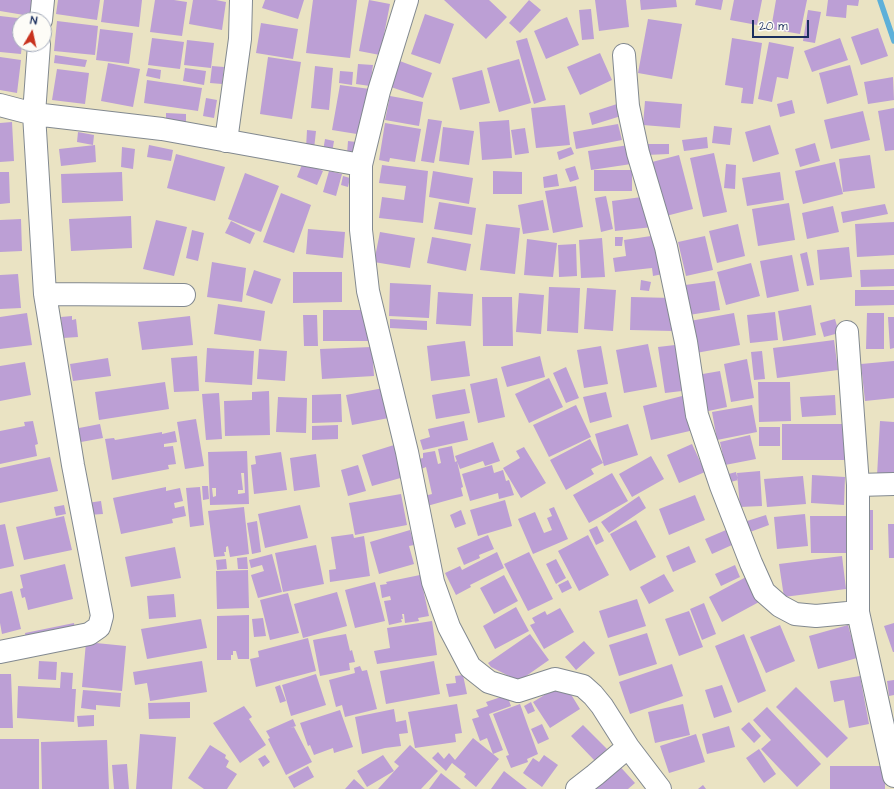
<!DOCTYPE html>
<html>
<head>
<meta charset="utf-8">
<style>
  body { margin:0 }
  #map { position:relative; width:894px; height:789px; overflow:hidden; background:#eae3c3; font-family:"Architects Daughter",sans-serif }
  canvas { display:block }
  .north { position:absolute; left:12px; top:12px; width:40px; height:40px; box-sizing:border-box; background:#fdfcf7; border:1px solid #a3aaba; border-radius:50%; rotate:9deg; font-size:11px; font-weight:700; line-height:16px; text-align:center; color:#1b2f5e }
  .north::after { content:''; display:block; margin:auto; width:14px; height:18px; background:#c8321e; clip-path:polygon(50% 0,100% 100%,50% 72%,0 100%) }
  .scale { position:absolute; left:752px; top:20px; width:57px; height:18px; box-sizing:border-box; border:2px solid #1b2f5e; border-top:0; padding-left:5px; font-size:12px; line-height:14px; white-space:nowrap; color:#1b2f5e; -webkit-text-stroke:3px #fdfcf7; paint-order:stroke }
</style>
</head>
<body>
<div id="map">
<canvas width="894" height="789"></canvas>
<div class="north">N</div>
<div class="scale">20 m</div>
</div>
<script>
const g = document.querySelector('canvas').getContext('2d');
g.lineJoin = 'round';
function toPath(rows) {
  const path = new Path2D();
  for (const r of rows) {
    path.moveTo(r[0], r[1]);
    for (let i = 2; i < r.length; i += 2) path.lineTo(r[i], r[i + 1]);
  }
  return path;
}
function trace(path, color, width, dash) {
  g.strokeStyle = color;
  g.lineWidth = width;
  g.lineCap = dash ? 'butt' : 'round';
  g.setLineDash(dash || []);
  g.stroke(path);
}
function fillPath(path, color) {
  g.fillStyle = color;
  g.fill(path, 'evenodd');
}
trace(toPath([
  [880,0,894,41]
]), '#5db0d9', 5.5);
fillPath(toPath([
  [0,0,32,0,30,16,0,11],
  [58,0,100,0,97,20,56,14],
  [104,0,142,0,139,27,101,22],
  [155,0,174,0,187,2,182,36,150,32],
  [193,0,216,0,226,2,222,30,189,24],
  [265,0,304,0,298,19,262,8],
  [313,0,357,0,350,58,306,53],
  [369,0,390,4,380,55,359,51],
  [444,0,489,0,507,17,486,39],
  [529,0,541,10,520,33,509,23],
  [595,0,626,0,629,27,599,31],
  [640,0,676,0,677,7,641,10],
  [696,0,723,0,721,10,695,5],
  [734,0,762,0,757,25,730,20],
  [776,0,807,0,800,34,771,29],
  [828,0,859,0,858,6,847,5,846,18,826,16],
  [591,9,594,39,582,40,579,10],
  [808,10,821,12,815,43,803,41],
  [425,14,454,24,440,64,411,54],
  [0,16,26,19,20,20,20,44,22,44,21,54,0,52],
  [567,17,579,45,546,59,534,31],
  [648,19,682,24,672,79,638,73],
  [57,21,98,26,95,55,54,51],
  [261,23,298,29,293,59,256,53],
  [878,28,888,56,861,65,851,37],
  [100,29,133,33,129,64,96,60],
  [152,38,184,42,180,69,148,65],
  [527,38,546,100,534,104,516,41],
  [732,38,762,43,753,104,741,103,743,88,725,85],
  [840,38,848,60,812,72,804,51],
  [187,40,214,43,211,68,184,65],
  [769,42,794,47,788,79,777,77,772,102,758,99],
  [600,53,612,80,580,95,567,67],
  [55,55,87,60,85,67,54,63],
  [0,57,21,60,17,93,0,90],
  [268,57,301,62,292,119,260,114],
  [519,59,531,103,499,112,487,68],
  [397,60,432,73,423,98,388,86],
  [108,63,140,69,133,107,101,101],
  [358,64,373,65,370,86,356,84],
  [850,65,858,95,827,104,819,73],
  [212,66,224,67,222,84,210,83],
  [315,66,333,68,329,110,311,108],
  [148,68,161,70,160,79,146,76],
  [185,68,206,71,204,85,183,81],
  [57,69,89,73,85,104,52,100],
  [482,70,490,103,460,110,452,78],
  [340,71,353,72,352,85,339,83],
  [893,77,894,100,868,104,864,82],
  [147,80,202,88,198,111,144,103],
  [340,85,370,89,363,135,332,130],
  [390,96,423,102,419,126,385,120],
  [206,98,217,100,214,118,203,116],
  [792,100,795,113,780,117,777,104],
  [645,101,682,104,680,128,643,125],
  [617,104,621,116,592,125,589,113],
  [565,105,570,145,536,148,531,108],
  [894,108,894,150,885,151,878,111],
  [863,111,870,140,831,149,824,120],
  [166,113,186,114,186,125,166,125],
  [428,119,442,121,434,163,421,161],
  [509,120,512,158,482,160,479,122],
  [12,122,14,161,0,162,0,123],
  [385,123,421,129,415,162,390,158,389,162,379,160],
  [618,124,622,140,576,149,573,132],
  [770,125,779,154,753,162,745,132],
  [714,126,732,128,730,145,712,143],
  [443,127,474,131,469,165,439,161],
  [525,128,529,153,515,155,511,130],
  [307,130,316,131,314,149,306,148],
  [78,132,94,135,93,145,77,142],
  [707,137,708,148,684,151,682,140],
  [325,139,334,141,332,153,323,151],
  [348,141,356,142,355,154,347,154],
  [815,143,820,161,800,167,795,149],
  [636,144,638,163,591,170,588,151],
  [646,144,669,144,669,154,646,155],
  [95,145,96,162,61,166,59,149],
  [149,145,173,150,171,161,147,157],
  [122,147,135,149,133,169,121,167],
  [571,147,574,154,559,160,557,152],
  [714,153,727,212,703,217,690,158],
  [176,154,225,167,215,201,167,188],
  [679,155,693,209,666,216,652,162],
  [870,155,875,188,843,192,839,159],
  [303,162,323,171,317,185,297,177],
  [835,162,843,194,803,204,795,171],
  [726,164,736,165,735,189,724,188],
  [382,165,428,171,423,223,379,218,382,197,404,200,406,186,379,183],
  [575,166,579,179,570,182,565,169],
  [594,170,632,170,632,191,594,191],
  [329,171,342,174,336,196,323,192],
  [433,171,473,178,469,204,429,197],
  [493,171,522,172,522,194,493,194],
  [0,172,9,172,10,203,0,204],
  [122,172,123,201,62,203,61,174],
  [780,172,784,200,747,206,742,178],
  [245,173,279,186,261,232,228,219],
  [557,174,559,186,544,188,543,177],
  [343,176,350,178,348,187,341,185],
  [576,186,583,227,553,233,545,191],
  [281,193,311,205,294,253,263,242],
  [606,196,613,229,601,232,595,198],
  [649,196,653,227,615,231,612,201],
  [543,200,549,230,523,234,518,205],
  [439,202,476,208,472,235,434,229],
  [789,203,795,240,758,246,752,209],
  [885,204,888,214,843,223,841,212],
  [833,206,839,232,807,239,802,213],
  [131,216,132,248,71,251,69,219],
  [21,219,22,251,0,252,0,220],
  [156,220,187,227,174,276,143,269],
  [231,221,255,233,250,244,225,233],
  [894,222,894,255,857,257,855,224],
  [486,224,520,228,515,274,480,270],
  [738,224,745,256,717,263,709,231],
  [308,229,345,232,343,258,306,254],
  [192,230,204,233,198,261,186,258],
  [380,232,415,238,410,268,374,262],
  [658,235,663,274,653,276,652,268,615,272,613,258,626,256,624,240],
  [705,236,713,270,686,276,678,242],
  [432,237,471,244,466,271,427,263],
  [615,237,623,237,622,246,615,246],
  [602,238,605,277,581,278,579,240],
  [527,239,557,243,553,277,524,275],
  [576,244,577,276,559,277,558,245],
  [849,247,852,277,820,280,817,250],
  [807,252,814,285,807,286,800,254],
  [792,255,799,291,767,298,760,261],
  [212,262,246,268,242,302,207,297],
  [751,263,760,296,726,305,717,272],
  [894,269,894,286,861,287,860,270],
  [254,270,281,279,272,304,246,295],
  [293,272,342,272,342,302,293,303],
  [18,274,21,308,0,309,0,275],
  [641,280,651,282,649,291,640,290],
  [715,281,720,310,689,315,685,285],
  [390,283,431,285,429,318,389,316],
  [549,287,580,288,578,333,547,331],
  [587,288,616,290,613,331,584,329],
  [855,290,894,290,894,305,855,306],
  [438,292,473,294,471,326,436,324],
  [519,293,544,295,541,334,516,332],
  [482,297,512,297,513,346,483,346],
  [631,297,673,298,672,331,630,330],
  [218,304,265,311,261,341,214,334],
  [811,305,816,335,783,341,778,311],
  [323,310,371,310,370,341,323,341],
  [775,312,778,340,750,343,747,315],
  [27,313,32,345,0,349,0,317],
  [734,313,740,345,696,353,690,321],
  [867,313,884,313,884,349,866,349],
  [303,315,317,315,318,346,304,346],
  [72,316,72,320,76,319,78,337,63,338,61,317],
  [190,316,193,345,142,350,138,322],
  [888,317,894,317,894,348,890,349],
  [390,319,427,321,427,330,390,328],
  [835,319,839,333,824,337,820,323],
  [834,340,838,370,777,378,773,348],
  [465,341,470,376,431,381,427,346],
  [648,344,657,387,624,393,616,350],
  [675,345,682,391,665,393,658,347],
  [601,346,608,384,584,388,577,350],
  [372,347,374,376,322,379,320,349],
  [207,348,254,351,252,385,205,382],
  [259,349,287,351,285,381,257,379],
  [762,351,765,379,754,380,751,352],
  [197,356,199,391,174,392,171,358],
  [540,356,545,377,507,387,501,367],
  [108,358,111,376,73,381,70,364],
  [747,359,754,398,731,402,724,364],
  [894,361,894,398,865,401,861,364],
  [25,362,31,395,0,401,0,366],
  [566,367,579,398,566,403,553,373],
  [720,371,727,407,704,412,697,375],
  [497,378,505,417,478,423,470,384],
  [549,378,563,407,529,423,515,394],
  [165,382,169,409,99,420,95,392],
  [758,382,790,382,791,421,759,422],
  [389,387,394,417,352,425,346,395],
  [465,389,470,413,436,419,432,395],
  [269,391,270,435,225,436,224,401,252,400,252,392],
  [606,392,612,417,590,423,583,397],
  [219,393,222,439,206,440,202,394],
  [341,394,342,422,312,423,312,395],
  [686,395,694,430,651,440,643,406],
  [835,395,836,415,802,417,800,397],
  [278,397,307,398,306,433,276,432],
  [576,405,591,437,549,457,533,425],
  [752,405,757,432,717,440,712,412],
  [196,419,204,466,185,469,177,422],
  [33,421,38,444,35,445,37,456,0,464,0,431,25,426,24,422],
  [464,421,468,440,423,450,420,440,430,437,428,429],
  [880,421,894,422,894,477,877,476],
  [100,424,103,438,81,442,81,439,76,440,74,432,79,431,79,428],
  [628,424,638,455,604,466,595,434],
  [782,424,845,424,845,460,782,460],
  [338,425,338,439,312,440,312,426],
  [759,427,780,427,780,446,759,446],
  [175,431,177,442,164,444,164,447,173,446,176,464,168,465,169,469,112,480,105,439,114,438,115,440,162,432,162,434],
  [750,435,756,459,725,465,720,442],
  [590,439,603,463,591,469,594,474,566,490,550,460],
  [493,442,500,461,485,466,483,461,460,469,455,456],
  [692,444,705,472,679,483,667,455],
  [394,445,404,477,372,486,362,455],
  [452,446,455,462,457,461,463,487,461,488,463,496,427,506,424,496,432,494,426,467,421,469,419,459,423,458,423,453,435,451,438,464,441,463,438,449],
  [524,447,546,483,521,498,503,468,520,458,516,451],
  [247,451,249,504,210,505,208,452],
  [241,473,244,473,245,493,238,494,238,490,243,490],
  [212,488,216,488,216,496,213,497],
  [281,452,287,490,254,494,251,465,256,464,255,456],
  [316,454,320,487,294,491,290,458],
  [651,456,664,479,632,497,619,474],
  [50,457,58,491,0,503,0,468],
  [358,465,366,491,348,496,341,470],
  [492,465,494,473,503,470,506,481,509,480,514,495,499,499,498,493,470,501,462,474],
  [760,471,762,506,740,507,737,473],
  [736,472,738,480,723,484,721,476],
  [612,473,628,501,589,523,573,495],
  [812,475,845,477,844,505,811,503],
  [803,476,806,504,767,507,764,479],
  [202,486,208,486,209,499,203,500],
  [166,487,166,491,180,488,183,501,174,503,175,508,184,506,186,516,172,519,173,523,121,534,113,498],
  [200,487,204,525,190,527,186,488],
  [401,494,407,525,355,535,349,503],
  [695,495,705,520,669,535,659,509],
  [639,496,646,508,609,533,601,522],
  [505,500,512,526,478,536,470,510],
  [101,501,103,514,88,515,87,503],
  [64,505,66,514,56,516,54,507],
  [300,505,308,538,265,548,258,514],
  [244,507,249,554,230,557,228,546,226,547,226,552,224,552,225,556,214,557,208,511],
  [554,507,568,539,533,554,518,519,535,512,544,533,552,530,547,518,552,516,549,509],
  [461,510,466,524,455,528,450,515],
  [861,510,873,510,873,550,861,550],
  [805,514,808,546,777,549,774,517],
  [766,515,769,525,750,532,747,521],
  [64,516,72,550,24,560,16,527],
  [810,516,848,516,849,553,811,553],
  [636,520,656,557,630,571,610,534],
  [257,521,261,552,252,554,247,523],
  [5,524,14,566,0,569,0,525],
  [888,524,894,524,894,558,889,558],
  [597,526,604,541,596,545,589,530],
  [410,530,414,545,409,546,414,564,379,574,370,542],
  [726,530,732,545,712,554,705,539],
  [353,534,354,538,364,536,370,576,330,582,329,570,336,569,331,537],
  [488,535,494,549,479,555,480,558,464,565,457,548],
  [588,535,609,575,579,591,558,551],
  [316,545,324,584,283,592,275,553],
  [689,546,696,562,673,572,666,556],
  [175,547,181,578,131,587,125,557],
  [497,552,504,568,470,585,471,587,456,595,445,573,460,566,462,570],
  [529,552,553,599,528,611,504,564],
  [272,554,282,592,258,598,251,575,264,571,262,565,251,568,249,560],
  [842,556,846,589,784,597,779,564],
  [247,557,248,569,238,569,237,558],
  [226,559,227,569,217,570,216,560],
  [556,559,566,578,556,584,546,564],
  [65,564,73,599,28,610,25,597,22,598,20,589,23,588,20,575],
  [735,565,740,577,721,586,715,574],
  [248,570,249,608,217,609,216,571],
  [664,574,674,591,649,604,640,587],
  [420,575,429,616,418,618,419,621,405,623,404,614,402,614,403,619,401,619,402,622,389,625,384,601,391,600,390,596,382,598,380,585,387,584,386,582],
  [504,575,518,601,494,614,480,588],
  [746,577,759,602,722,622,709,597],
  [568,580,572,588,562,593,558,585],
  [375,582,385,621,355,628,345,590],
  [12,591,21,629,2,634,0,623,0,594],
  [337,592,347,626,303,638,294,604],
  [288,593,299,633,270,640,260,600],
  [174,594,176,617,149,619,147,596],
  [637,599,646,626,608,638,599,611],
  [704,603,716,634,702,640,690,609],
  [516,607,529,631,495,649,483,626],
  [560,608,574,632,544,649,530,625,535,623,532,618,545,611,547,615],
  [689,611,703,647,679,656,665,619],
  [249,615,249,659,238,659,236,651,233,651,233,655,231,655,231,660,217,660,217,616],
  [263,618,266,636,254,637,252,619],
  [201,619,207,648,147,659,141,629],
  [432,621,437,655,377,664,374,651,390,648,387,628],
  [74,623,76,635,27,645,25,633],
  [894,623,894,652,893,652,884,626],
  [780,625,795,661,766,673,750,637],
  [848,625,857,658,818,669,809,636],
  [647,633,657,664,619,676,609,645],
  [346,634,350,651,352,650,355,662,349,663,350,670,320,676,313,640],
  [530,634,549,660,519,681,491,667,488,663],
  [744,634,766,691,738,703,715,646],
  [308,638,316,671,256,687,250,659,259,657,258,651],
  [584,641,595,653,576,670,565,657],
  [86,642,126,646,122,691,82,687],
  [39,661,57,662,56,680,38,679],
  [202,661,207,692,150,701,147,683,135,685,133,672],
  [434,661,440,694,386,704,380,671],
  [672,664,683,696,630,714,619,682],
  [360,666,362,671,367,670,377,709,345,717,342,705,336,707,329,680,355,673,354,668],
  [61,672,73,673,72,689,76,689,74,722,17,718,18,686,60,688],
  [0,674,11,674,13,728,0,728],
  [316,674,326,705,291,716,282,685],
  [463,675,467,694,449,697,446,684,456,683,455,676],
  [860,676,869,724,849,728,844,700,834,702,830,681],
  [894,680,894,695,889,696,887,681],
  [564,683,580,709,550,728,533,702],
  [280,685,286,701,280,703,275,687],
  [722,685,732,712,714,718,705,690],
  [796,687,848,738,827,758,776,707],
  [83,690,121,693,120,707,96,705,96,710,81,708],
  [507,695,511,706,489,714,503,750,493,754,499,759,476,787,464,777,466,774,452,763,446,771,432,758,438,752,444,759,449,753,455,760,473,738,493,754,487,738,480,741,472,719,479,717,476,710,488,706,486,702],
  [190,702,190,718,149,719,148,703],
  [531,702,535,711,528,714,524,706],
  [457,704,462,733,455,734,456,742,415,748,408,712],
  [520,704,538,754,527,759,528,762,511,768,506,756,509,755,493,714],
  [683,704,690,735,655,743,648,712],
  [244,706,252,717,249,719,266,745,240,763,213,723],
  [767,707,821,764,797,787,761,749,771,740,753,720],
  [394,709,396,722,406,720,408,733,399,734,401,746,385,748,362,754,355,717],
  [340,710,353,747,334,753,333,748,314,755,310,745,308,746,300,723],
  [94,715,94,726,78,727,77,716],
  [293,719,296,726,290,728,294,727,312,762,286,775,268,739,270,738,266,731],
  [749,722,761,736,754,743,741,729],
  [542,724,549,739,538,744,531,729],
  [583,725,607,749,595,761,571,736],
  [729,726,735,747,707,754,702,734],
  [140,734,176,737,172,789,136,789],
  [696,734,705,762,669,773,660,746],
  [0,739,39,739,39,789,0,789],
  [107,740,109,789,42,789,41,742],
  [210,745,226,755,225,758,229,761,226,767,237,774,227,789,204,789,188,778],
  [410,745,438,771,421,789,378,789,399,766,394,762],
  [759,749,776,774,764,783,746,758],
  [265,755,270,762,263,767,258,759],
  [383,755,394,771,367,787,357,771],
  [544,755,558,765,542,787,523,773,533,758,539,762],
  [616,762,635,783,628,789,587,789],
  [127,764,129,789,114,789,112,765],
  [308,766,314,777,294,788,288,777],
  [830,766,885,766,885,789,830,789],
  [504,771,527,789,491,789],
  [441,773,461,789,429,789],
  [354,779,365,789,345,789],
  [703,785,706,789,698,789]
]), '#bc9fd5');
const minor = toPath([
  [407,0,379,91,361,165,361,230,368,291,407,452,433,582,449,627,470,667,489,682,518,691,555,679,583,686,593,695,602,706,628,747,660,789],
  [41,20,43,0],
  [624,55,628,106,638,153,666,247,686,342,697,415,721,486,751,563,764,592,780,606,795,614,816,616,858,612],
  [0,105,34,114,162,129,361,165],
  [226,141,240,39,241,0],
  [45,294,184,295],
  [847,332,858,485,858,612,894,776],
  [858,485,894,484],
  [0,652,89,634,99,627,102,616,73,465,45,294,34,114,39,44],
  [577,789,595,775,628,747]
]);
trace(minor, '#828990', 24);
trace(minor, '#fff', 22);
</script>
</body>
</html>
